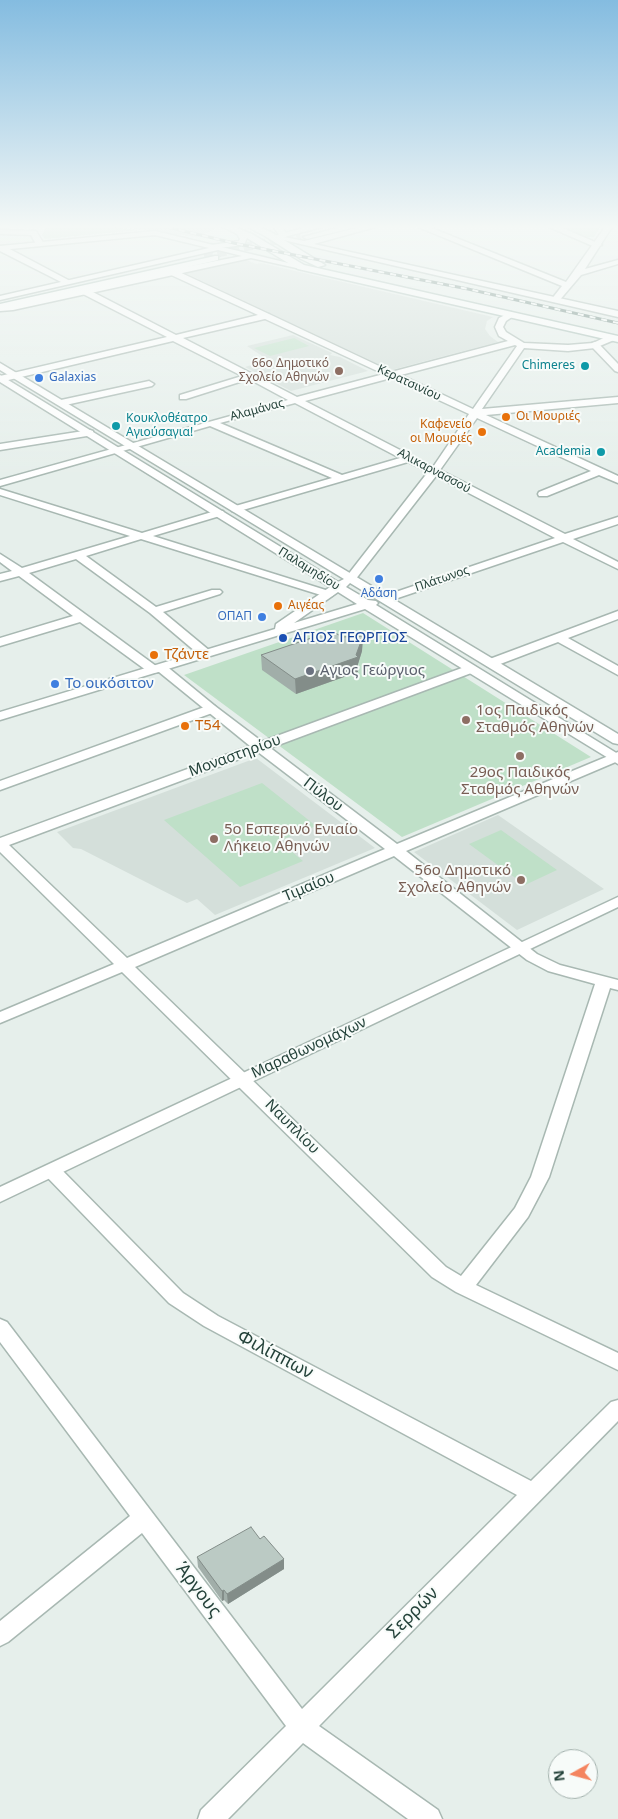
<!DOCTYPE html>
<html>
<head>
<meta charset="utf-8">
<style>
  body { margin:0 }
  #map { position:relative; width:618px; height:1819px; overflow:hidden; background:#e6efeb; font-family:"Noto Sans",sans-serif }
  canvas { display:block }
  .north { position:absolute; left:548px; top:1749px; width:50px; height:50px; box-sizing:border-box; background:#f7fbf9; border:1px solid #a3b1ad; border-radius:50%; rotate:263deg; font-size:14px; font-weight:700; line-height:20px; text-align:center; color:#24423a }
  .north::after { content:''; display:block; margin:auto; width:18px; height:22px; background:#f4845f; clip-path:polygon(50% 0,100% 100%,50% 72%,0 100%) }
</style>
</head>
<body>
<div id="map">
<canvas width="618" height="1819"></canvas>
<div class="north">N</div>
</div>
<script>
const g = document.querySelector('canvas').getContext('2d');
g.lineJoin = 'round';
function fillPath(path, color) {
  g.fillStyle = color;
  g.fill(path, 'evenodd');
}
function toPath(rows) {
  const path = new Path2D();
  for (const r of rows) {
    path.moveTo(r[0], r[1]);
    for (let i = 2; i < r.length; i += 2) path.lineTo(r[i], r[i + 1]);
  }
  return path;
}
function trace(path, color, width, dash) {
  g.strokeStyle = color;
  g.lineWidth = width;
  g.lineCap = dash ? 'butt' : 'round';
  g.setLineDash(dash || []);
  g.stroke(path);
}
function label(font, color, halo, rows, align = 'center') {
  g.font = font + ' "Noto Sans",sans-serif';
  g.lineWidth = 4;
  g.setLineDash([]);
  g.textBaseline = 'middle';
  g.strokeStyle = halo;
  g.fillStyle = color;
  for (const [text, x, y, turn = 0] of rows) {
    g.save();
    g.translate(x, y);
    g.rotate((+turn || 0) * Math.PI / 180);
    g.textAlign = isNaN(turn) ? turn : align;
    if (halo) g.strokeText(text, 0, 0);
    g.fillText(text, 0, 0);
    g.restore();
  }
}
fillPath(toPath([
  [120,227,219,227,198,237],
  [244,259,256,264,261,263,493,317,487,321,485,329,490,336,498,342,391,370,185,273],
  [293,335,332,353,330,355,340,357,368,371,291,391,245,367,268,360,247,346],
  [256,758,375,848,215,915,197,899,187,903,81,849,73,848,57,832],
  [498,815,604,889,517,930,414,852]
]), '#d4dfda');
fillPath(toPath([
  [47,227,112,227,138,230,45,239,42,235],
  [556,227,600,227,594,237,588,237],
  [294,338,309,346,270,356,254,348],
  [363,613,591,757,402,837,184,675],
  [262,783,316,826,279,841,303,861,240,887,164,820],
  [501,830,557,870,525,885,469,844]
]), '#bfe0c8');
trace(toPath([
  [204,256,300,235]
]), '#bfccc8', 9, [9, 4.5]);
const pedestrian = toPath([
  [549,227,560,227,602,245,595,247,549,227],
  [263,314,269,314,396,374,391,377,388,376,263,318,263,314],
  [595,342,598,343,618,364,618,372,615,371,592,347,592,343,595,342],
  [470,665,474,666,476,669,474,672,265,750,260,751,253,747,255,744,470,665],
  [210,705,215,706,216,709,215,712,0,790,0,781,210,705]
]);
const minor = toPath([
  [274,227,282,227,287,235,286,237,280,237,274,227],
  [418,227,429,227,566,282,605,227,612,227,585,269,618,260,618,264,581,275,558,302,555,302,551,300,562,286,418,227],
  [0,230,36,231,44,244,37,246,31,235,0,234,0,230],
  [0,246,4,246,72,282,65,284,0,251,0,246],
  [169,270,175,270,269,314,269,318,183,338,297,397,508,341,499,336,495,327,499,318,511,312,515,315,506,321,503,327,506,332,524,343,568,345,593,343,608,336,614,336,614,340,595,348,568,351,524,348,482,409,618,397,618,403,486,415,618,476,618,483,599,475,547,496,539,496,538,494,539,492,591,471,477,418,440,470,565,534,618,517,618,524,573,539,618,562,618,569,563,542,389,601,381,601,379,599,381,597,555,538,436,476,355,580,347,580,345,578,347,576,428,472,408,462,236,512,232,511,231,509,232,507,332,478,210,426,0,486,0,480,288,400,249,379,186,399,180,399,180,395,242,376,173,341,0,382,0,376,167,337,81,293,81,289,87,289,176,335,258,315,169,274,169,270],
  [515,345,517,346,473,409,401,375,515,345],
  [391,378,469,414,433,467,305,401,391,378],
  [295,403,400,458,342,475,220,423,295,403],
  [149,381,154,384,152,386,61,406,56,403,61,400,149,381],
  [90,430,93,431,93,435,0,450,0,444,90,430],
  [0,489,142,533,215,511,223,511,224,513,223,515,153,536,332,592,334,594,332,596,324,596,141,539,86,556,156,607,212,590,220,590,222,592,220,594,163,612,210,651,212,654,206,658,202,657,150,613,76,559,29,573,156,666,165,665,215,706,397,844,618,752,618,761,406,851,537,954,560,965,618,980,618,990,610,988,549,1177,528,1217,476,1285,618,1353,618,1370,456,1292,432,1277,122,972,0,1023,0,1012,114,964,0,852,0,838,250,746,159,672,150,673,80,622,0,646,0,638,73,616,19,576,0,581,0,574,12,571,0,562,0,554,22,568,130,536,0,495,0,489],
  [258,752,385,849,127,958,9,845,258,752],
  [394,856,527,960,548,971,595,984,531,1177,515,1208,461,1276,446,1267,135,967,394,856],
  [618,611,618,619,568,638,618,666,618,675,558,642,495,666,487,666,485,663,487,660,618,611],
  [52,1165,58,1166,183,1293,218,1316,531,1481,611,1402,618,1400,618,1421,319,1726,438,1810,442,1819,408,1819,303,1743,228,1819,198,1819,201,1810,286,1726,142,1533,8,1642,0,1646,0,1621,130,1516,0,1342,0,1319,7,1322,302,1709,517,1495,204,1326,169,1303,46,1176,43,1171,46,1166,52,1165]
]);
const tertiary = toPath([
  [307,227,322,227,284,237,304,241,361,227,375,227,314,244,618,311,618,317,270,237,307,227],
  [155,231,305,267,301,269,251,258,13,310,0,311,0,305,13,304,159,272,242,256,218,250,0,300,0,296,209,248,155,235,0,250,0,246,155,231],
  [0,363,618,734,618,744,613,743,350,583,346,587,368,600,376,601,378,603,376,605,618,754,618,764,365,609,0,720,0,712,275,629,276,624,330,587,0,382,0,375,338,582,344,579,0,370,0,363],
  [338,592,357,604,294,623,338,592],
  [618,897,618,907,0,1202,0,1187,618,897]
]);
const secondary = toPath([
  [223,227,234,227,252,234,304,265,618,336,618,342,298,269,247,238,244,245,211,249,211,245,239,241,240,239,237,234,223,227],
  [248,227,258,227,271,232,325,265,318,267,301,259,265,236,248,227],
  [341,227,356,227,307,239,303,237,341,227],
  [215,256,218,256,218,260,0,310,0,304,215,256]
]);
trace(pedestrian, '#a8b8b2', 3);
trace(minor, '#a8b8b2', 3);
trace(tertiary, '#a8b8b2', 3);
trace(secondary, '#a4bbb3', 3);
fillPath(pedestrian, '#fff');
fillPath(minor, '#fff');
fillPath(tertiary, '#fff');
fillPath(secondary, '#fff');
const rail = toPath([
  [167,227,238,244,468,289,618,323]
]);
trace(rail, '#5f7d75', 3);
trace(rail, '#f7fbf9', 2, [6]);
fillPath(toPath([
  [325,635,342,637,363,636,362,651,358,664,358,672,296,694,262,670,261,655],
  [197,1557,284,1559,284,1569,228,1604,224,1600,222,1601,198,1567]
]), '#a1aea9');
fillPath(toPath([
  [363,636,362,651,358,664,358,672,296,694,295,679,356,655],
  [284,1559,284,1569,228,1604,227,1594],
  [224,1590,224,1600,222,1601,222,1591]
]), '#838d89');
const building = toPath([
  [334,632,342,637,363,636,356,655,358,657,295,679,261,655,323,634,325,635,334,632],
  [251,1527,260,1539,264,1536,284,1559,227,1594,224,1590,222,1591,197,1557,251,1527]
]);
fillPath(building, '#bbcac4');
trace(building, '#838d89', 1);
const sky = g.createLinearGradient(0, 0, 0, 482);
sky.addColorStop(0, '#84bce0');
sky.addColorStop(0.47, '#f4f8f6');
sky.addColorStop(1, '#f4f8f600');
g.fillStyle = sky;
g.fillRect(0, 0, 618, 482);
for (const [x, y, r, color] of [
  [585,366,5,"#0f9aa8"],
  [339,371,5,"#8d6e63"],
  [39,378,5,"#3f7fe0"],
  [506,417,5,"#e8710a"],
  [116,426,5,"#0f9aa8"],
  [482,432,5,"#e8710a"],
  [601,452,5,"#0f9aa8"],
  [379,579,5,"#3f7fe0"],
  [278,606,5,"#e8710a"],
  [262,617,5,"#3f7fe0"],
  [283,638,5,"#1a4fb4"],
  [154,655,5,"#e8710a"],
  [310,671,5,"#6b7280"],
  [55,684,5,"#3f7fe0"],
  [466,720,5,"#8d6e63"],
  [185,726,5,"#e8710a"],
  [520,756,5,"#8d6e63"],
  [214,839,5,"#8d6e63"],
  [521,880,5,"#8d6e63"]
]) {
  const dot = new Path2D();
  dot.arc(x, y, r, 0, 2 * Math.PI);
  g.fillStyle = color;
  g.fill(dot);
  trace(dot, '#f7fbf9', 2);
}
label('12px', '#785e54', '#f7fbf9', [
  ["66ο Δημοτικό",329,364],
  ["Σχολείο Αθηνών",329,378]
], 'right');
label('12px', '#0d838f', '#f7fbf9', [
  ["Chimeres",575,366],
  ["Κουκλοθέατρο",126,419,"left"],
  ["Αγιούσαγια!",126,433,"left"],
  ["Academia",591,452]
], 'right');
label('12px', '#366cbe', '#f7fbf9', [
  ["Galaxias",49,378],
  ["Αδάση",379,594,"center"],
  ["ΟΠΑΠ",252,617,"right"]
], 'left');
label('12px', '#24423a', '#f7fbf9', [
  ["Κερατσινίου",409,383,25],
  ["Αλαμάνας",257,410,-15],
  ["Αλικαρνασσού",434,471,28],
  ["Παλαμηδίου",309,569,32],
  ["Πλάτωνος",442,579,-19]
]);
label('12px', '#c56008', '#f7fbf9', [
  ["Οι Μουριές",516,417],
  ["Καφενείο",472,425,"right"],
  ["οι Μουριές",472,439,"right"],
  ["Αιγέας",288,606]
], 'left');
label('15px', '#164399', '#f7fbf9', [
  ["ΑΓΙΟΣ ΓΕΩΡΓΙΟΣ",293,638]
], 'left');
label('15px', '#c56008', '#f7fbf9', [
  ["Τζάντε",164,655],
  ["T54",195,726]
], 'left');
label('15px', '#5b616d', '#f7fbf9', [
  ["Αγιος Γεώργιος",320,671]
], 'left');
label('15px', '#366cbe', '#f7fbf9', [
  ["Το οικόσιτον",65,684]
], 'left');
label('15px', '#785e54', '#f7fbf9', [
  ["1ος Παιδικός",476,711],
  ["Σταθμός Αθηνών",476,728],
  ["29ος Παιδικός",520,773,"center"],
  ["Σταθμός Αθηνών",520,790,"center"],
  ["5ο Εσπερινό Ενιαίο",224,830],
  ["Λήκειο Αθηνών",224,847],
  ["56ο Δημοτικό",511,871,"right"],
  ["Σχολείο Αθηνών",511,888,"right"]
], 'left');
label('15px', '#24423a', '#f7fbf9', [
  ["Μοναστηρίου",235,756,-20],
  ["Πύλου",323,795,37],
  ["Τιμαίου",309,887,-23],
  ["Μαραθωνομάχων",309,1048,-25],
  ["Ναυπλίου",292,1127,45]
]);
label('18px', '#24423a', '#f7fbf9', [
  ["Φιλίππων",275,1355,28],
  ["Άργους",198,1590,53],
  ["Σερρών",413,1613,-45]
]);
</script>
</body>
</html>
